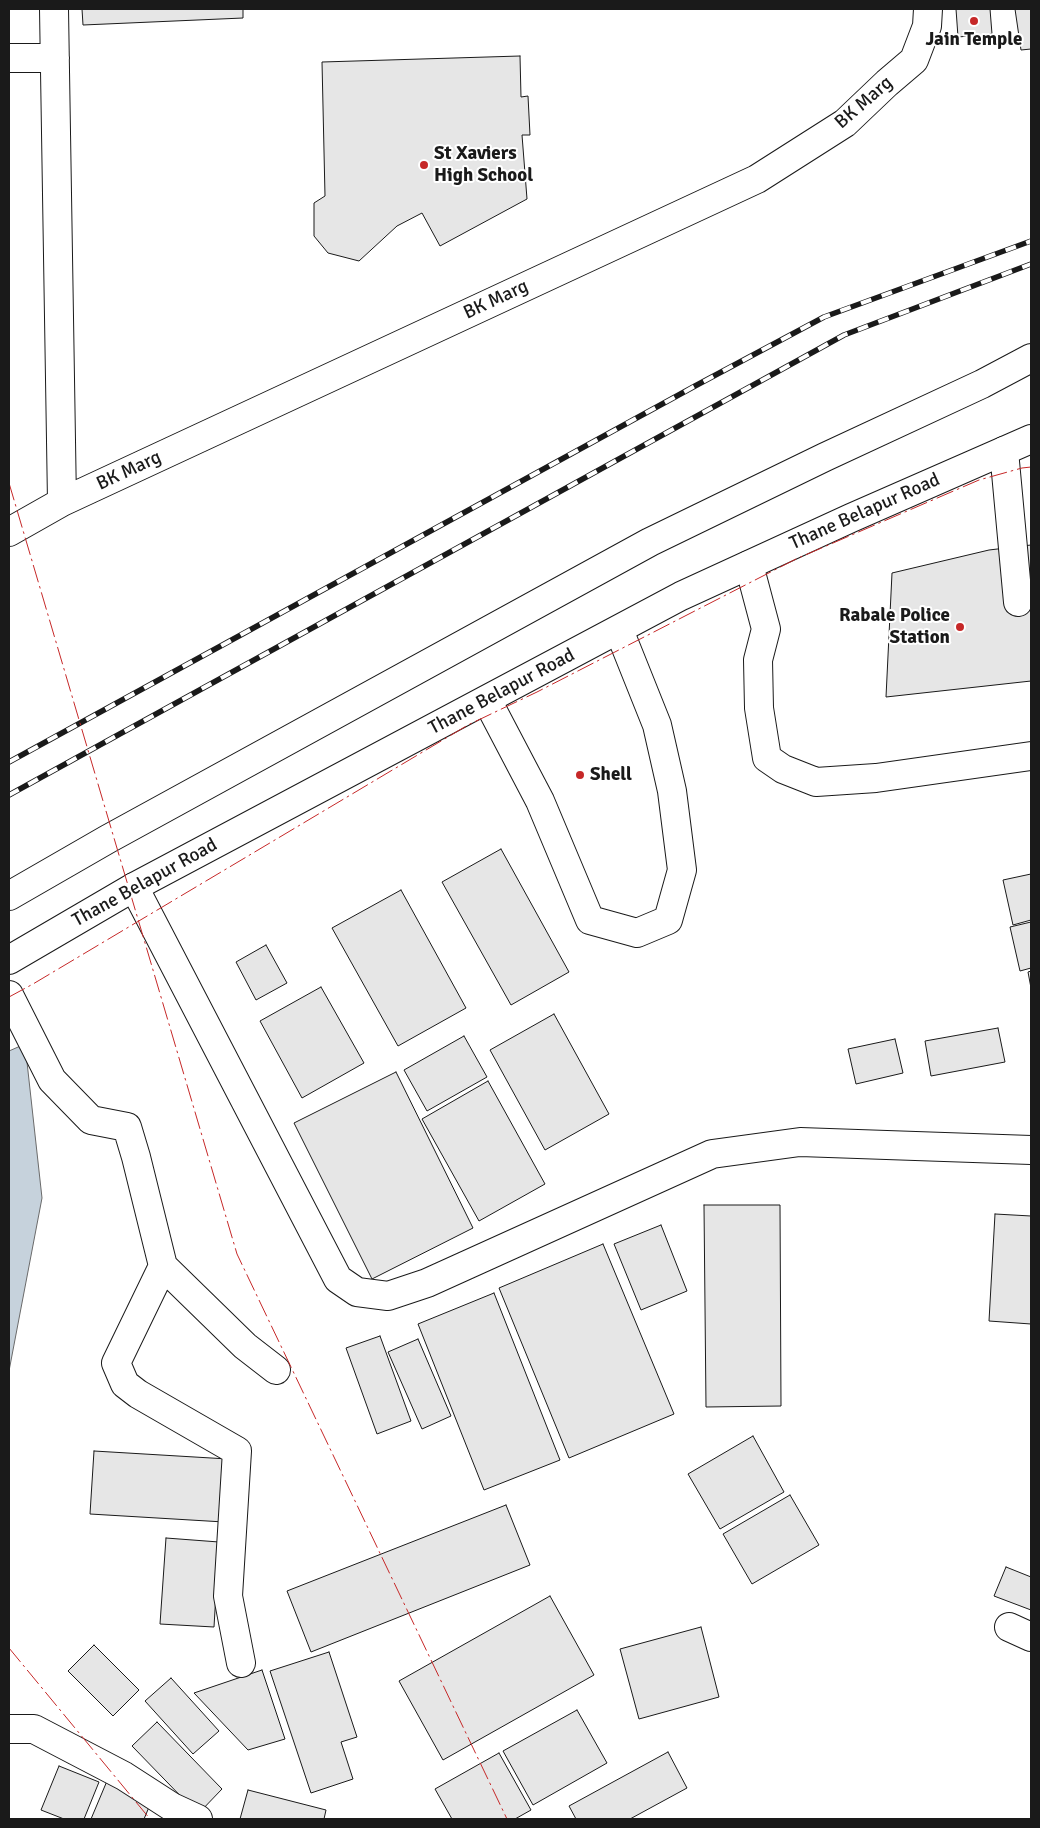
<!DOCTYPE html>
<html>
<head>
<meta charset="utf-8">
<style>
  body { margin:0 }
  #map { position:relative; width:1040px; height:1828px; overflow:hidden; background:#fff; font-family:Signika,sans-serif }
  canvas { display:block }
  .frame { position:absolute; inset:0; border:10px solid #1a1a1a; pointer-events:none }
</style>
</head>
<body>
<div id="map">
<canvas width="1040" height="1828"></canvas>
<div class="frame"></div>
</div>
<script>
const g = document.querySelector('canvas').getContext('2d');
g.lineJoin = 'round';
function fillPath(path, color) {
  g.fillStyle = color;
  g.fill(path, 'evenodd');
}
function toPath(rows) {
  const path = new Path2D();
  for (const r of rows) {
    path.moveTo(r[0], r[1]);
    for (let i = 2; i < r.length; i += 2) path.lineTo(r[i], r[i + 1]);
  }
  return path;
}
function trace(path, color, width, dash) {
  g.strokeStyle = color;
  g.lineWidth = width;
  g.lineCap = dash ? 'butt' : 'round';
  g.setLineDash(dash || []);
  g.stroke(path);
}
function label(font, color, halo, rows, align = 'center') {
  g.font = font + ' Signika,sans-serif';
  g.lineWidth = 4;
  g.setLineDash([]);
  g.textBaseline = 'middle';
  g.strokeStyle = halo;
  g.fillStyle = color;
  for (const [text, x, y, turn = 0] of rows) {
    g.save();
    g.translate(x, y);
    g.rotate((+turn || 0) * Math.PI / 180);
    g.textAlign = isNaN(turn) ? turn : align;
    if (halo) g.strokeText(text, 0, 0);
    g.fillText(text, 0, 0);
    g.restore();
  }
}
const water = toPath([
  [25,1044,42,1198,9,1371,9,1051,25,1044]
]);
fillPath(water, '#c6d2dc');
trace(water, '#6a6a6a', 1);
const building = toPath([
  [82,9,243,9,243,18,83,25,82,9],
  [956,9,990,9,992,34,958,37,956,9],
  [1015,9,1031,9,1031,49,1021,50,1015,9],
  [520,56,521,97,528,96,530,135,522,135,527,199,440,246,422,213,397,226,359,261,328,253,314,236,314,203,325,196,322,62,520,56],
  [1031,545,1031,681,886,697,892,573,989,550,1031,545],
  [501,849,569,972,511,1005,442,882,501,849],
  [1031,874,1031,920,1013,925,1003,880,1031,874],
  [401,890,466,1008,398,1046,332,928,401,890],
  [1031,922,1031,968,1020,971,1010,927,1031,922],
  [266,945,287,983,256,1000,236,962,266,945],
  [1031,971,1031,988,1028,972,1031,971],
  [321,987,364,1063,302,1098,260,1021,321,987],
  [554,1014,609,1114,545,1150,490,1050,554,1014],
  [998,1028,1005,1062,931,1076,925,1041,998,1028],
  [464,1036,487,1077,427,1111,404,1070,464,1036],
  [895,1039,903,1073,856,1084,848,1049,895,1039],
  [396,1072,473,1228,372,1279,294,1123,396,1072],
  [488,1081,545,1184,479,1221,422,1119,488,1081],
  [704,1205,780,1205,781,1406,706,1407,704,1205],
  [995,1214,1031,1216,1031,1324,989,1321,995,1214],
  [661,1225,687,1291,641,1310,614,1244,661,1225],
  [603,1244,674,1414,569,1458,499,1288,603,1244],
  [494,1293,560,1460,484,1490,418,1324,494,1293],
  [380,1336,411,1421,377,1434,346,1348,380,1336],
  [418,1339,451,1416,422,1429,388,1352,418,1339],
  [753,1436,784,1492,720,1529,688,1474,753,1436],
  [94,1451,228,1459,224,1522,90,1514,94,1451],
  [790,1495,819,1545,752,1584,723,1534,790,1495],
  [506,1505,530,1565,311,1652,287,1591,506,1505],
  [166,1538,219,1542,214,1627,160,1624,166,1538],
  [1006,1567,1031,1577,1031,1610,994,1596,1006,1567],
  [550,1596,594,1675,443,1760,399,1681,550,1596],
  [701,1627,719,1697,639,1719,620,1649,701,1627],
  [94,1645,139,1690,113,1716,68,1671,94,1645],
  [329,1652,357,1737,341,1742,353,1779,311,1793,270,1671,329,1652],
  [262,1670,285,1739,248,1750,194,1693,262,1670],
  [171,1678,219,1731,193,1754,145,1701,171,1678],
  [577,1710,607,1763,533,1805,503,1751,577,1710],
  [157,1722,222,1789,198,1814,132,1746,157,1722],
  [668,1752,687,1788,630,1819,576,1819,569,1806,668,1752],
  [499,1753,531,1810,515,1819,452,1819,435,1789,499,1753],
  [59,1766,99,1782,84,1819,64,1819,41,1810,59,1766],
  [107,1781,152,1800,144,1819,91,1819,107,1781],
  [248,1790,326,1810,324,1819,240,1819,248,1790]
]);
fillPath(building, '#e6e6e6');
trace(building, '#1a1a1a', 1);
const minor = toPath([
  [54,9,62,502],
  [9,58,55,58],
  [1004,451,1018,602],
  [9,532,62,502,757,179,845,123,887,83,914,60,927,26,928,9],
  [749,565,766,629,758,660,759,708,767,758,783,769,816,782,876,778,1031,756],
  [487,700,540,801,590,920,637,933,668,920,682,870,672,791,657,725,619,630],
  [134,887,338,1279,357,1292,388,1296,427,1283,712,1154,800,1142,1031,1150],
  [9,995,52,1080,91,1120,127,1127,136,1157,163,1266,245,1346,276,1370],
  [163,1266,116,1363,125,1384,138,1394,237,1451,228,1596,241,1663],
  [1009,1627,1031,1637],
  [9,1729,34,1729,124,1776,172,1807,198,1819]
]);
const major = toPath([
  [9,896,108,839,650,542,825,457,982,384,1031,358],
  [9,960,134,887,681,596,851,518,1031,439]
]);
trace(minor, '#1a1a1a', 30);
trace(major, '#1a1a1a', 30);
trace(minor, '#fff', 28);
trace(major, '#fff', 28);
const rail = toPath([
  [9,762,695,386,824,317,1031,241],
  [9,795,844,335,1031,264]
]);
trace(rail, '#1a1a1a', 5.5);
trace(rail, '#fff', 4, [11]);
trace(toPath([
  [9,483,237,1254,507,1819],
  [9,997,33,984,468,725,537,692,796,559,979,480,1022,468,1031,467],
  [9,1648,150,1819]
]), '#c62828', 1, [18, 4, 2.5, 4]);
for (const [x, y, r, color] of [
  [974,21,5,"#c62828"],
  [424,165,5,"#c62828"],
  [960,627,5,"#c62828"],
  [580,775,5,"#c62828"]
]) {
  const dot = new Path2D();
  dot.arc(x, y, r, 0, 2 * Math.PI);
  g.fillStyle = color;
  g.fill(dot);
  trace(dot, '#fff', 2);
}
label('bold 19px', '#1a1a1a', '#fff', [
  ["Jain Temple",974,40,"center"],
  ["St Xaviers",434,154],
  ["High School",434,176],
  ["Rabale Police",950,616,"right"],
  ["Station",950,638,"right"],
  ["Shell",590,775]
], 'left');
label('19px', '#1a1a1a', '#fff', [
  ["BK Marg",864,103,-41],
  ["BK Marg",496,300,-25],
  ["BK Marg",129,471,-25],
  ["Thane Belapur Road",865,512,-24],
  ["Thane Belapur Road",502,692,-28],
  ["Thane Belapur Road",145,883,-29]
]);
</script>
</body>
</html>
